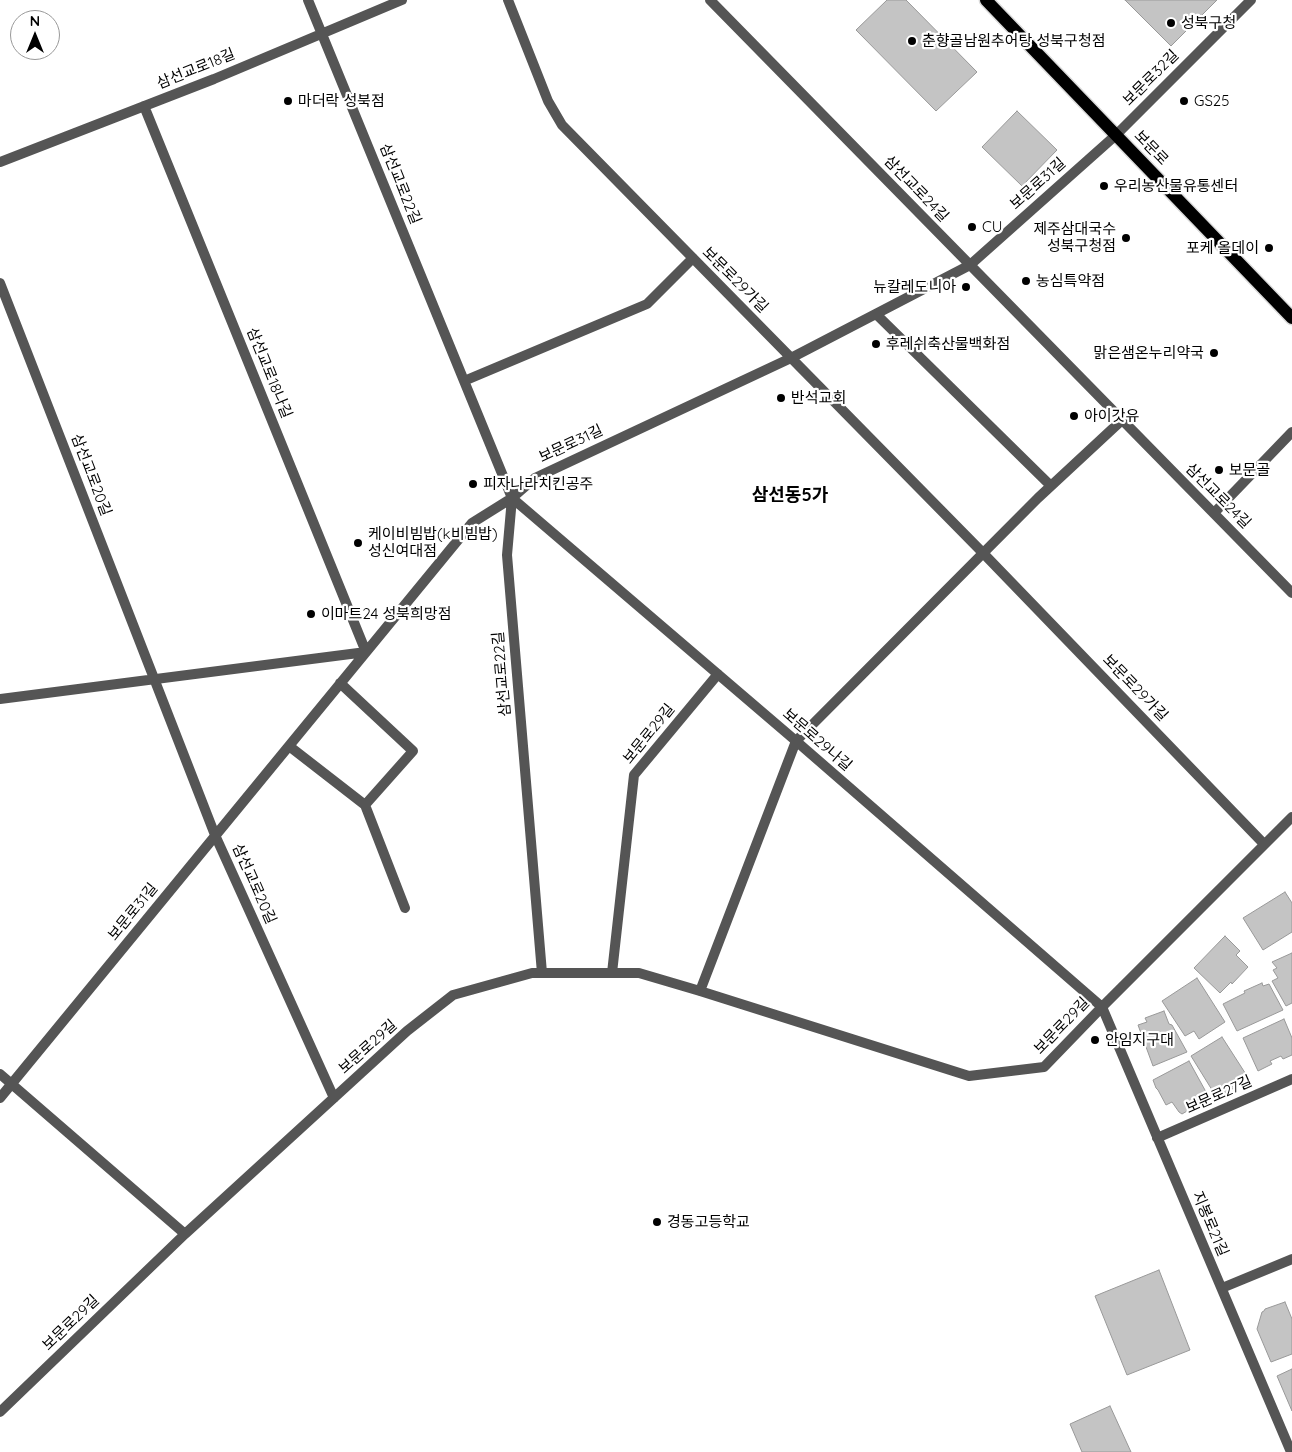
<!DOCTYPE html>
<html>
<head>
<meta charset="utf-8">
<style>
  body { margin:0 }
  #map { position:relative; width:1292px; height:1452px; overflow:hidden; background:#fff; font-family:Quicksand,sans-serif }
  canvas { display:block }
  .north { position:absolute; left:10px; top:10px; width:50px; height:50px; box-sizing:border-box; background:#fff; border:1px solid #999; border-radius:50%; rotate:0deg; font-size:14px; font-weight:700; line-height:20px; text-align:center; color:#000 }
  .north::after { content:''; display:block; margin:auto; width:18px; height:22px; background:#000; clip-path:polygon(50% 0,100% 100%,50% 72%,0 100%) }
</style>
</head>
<body>
<div id="map">
<canvas width="1292" height="1452"></canvas>
<div class="north">N</div>
</div>
<script>
const g = document.querySelector('canvas').getContext('2d');
g.lineJoin = 'round';
function fillPath(path, color) {
  g.fillStyle = color;
  g.fill(path, 'evenodd');
}
function toPath(rows) {
  const path = new Path2D();
  for (const r of rows) {
    path.moveTo(r[0], r[1]);
    for (let i = 2; i < r.length; i += 2) path.lineTo(r[i], r[i + 1]);
  }
  return path;
}
function trace(path, color, width, dash) {
  g.strokeStyle = color;
  g.lineWidth = width;
  g.lineCap = dash ? 'butt' : 'round';
  g.setLineDash(dash || []);
  g.stroke(path);
}
function label(font, color, halo, rows, align = 'center') {
  g.font = font + ' Quicksand,"Noto Sans KR",sans-serif';
  g.lineWidth = 4.5;
  g.setLineDash([]);
  g.textBaseline = 'middle';
  g.strokeStyle = halo;
  g.fillStyle = color;
  for (const [text, x, y, turn = 0] of rows) {
    g.save();
    g.translate(x, y);
    g.rotate((+turn || 0) * Math.PI / 180);
    g.textAlign = isNaN(turn) ? turn : align;
    if (halo) g.strokeText(text, 0, 0);
    g.fillText(text, 0, 0);
    g.restore();
  }
}
const building = toPath([
  [887,0,906,0,977,72,936,111,856,30,887,0],
  [1125,0,1217,0,1171,46,1125,0],
  [1017,111,1057,150,1022,186,982,147,1017,111],
  [1285,892,1292,903,1292,932,1263,950,1243,918,1285,892],
  [1225,936,1240,951,1236,955,1248,967,1232,984,1231,982,1220,993,1194,968,1225,936],
  [1292,953,1292,1003,1286,1006,1272,981,1278,978,1273,970,1277,968,1272,962,1292,953],
  [1197,978,1225,1022,1199,1039,1194,1031,1185,1036,1162,1001,1197,978],
  [1262,983,1263,986,1269,984,1283,1010,1237,1031,1223,1004,1245,993,1244,991,1262,983],
  [1164,1011,1169,1024,1172,1025,1187,1052,1153,1066,1138,1025,1147,1022,1145,1018,1164,1011],
  [1284,1019,1292,1038,1292,1055,1283,1059,1281,1056,1270,1061,1272,1064,1258,1071,1243,1038,1284,1019],
  [1222,1037,1249,1079,1217,1098,1191,1056,1222,1037],
  [1189,1061,1211,1101,1196,1109,1194,1107,1182,1114,1179,1112,1172,1102,1166,1105,1158,1090,1156,1088,1153,1080,1189,1061],
  [1159,1270,1190,1350,1127,1375,1095,1296,1159,1270],
  [1285,1302,1292,1319,1292,1354,1271,1362,1257,1329,1262,1312,1264,1311,1265,1309,1285,1302],
  [1292,1369,1292,1411,1277,1376,1292,1369],
  [1110,1406,1131,1452,1082,1452,1070,1424,1110,1406]
]);
fillPath(building, '#c4c4c4');
trace(building, '#999', 1);
const primary = toPath([
  [986,0,1292,318]
]);
trace(primary, '#dbdbdb', 15);
trace(toPath([
  [308,0,512,498,507,555,542,973],
  [508,0,548,101,562,125,983,553,1264,844],
  [710,0,1292,593],
  [0,162,214,79,402,0],
  [0,283,215,835,334,1098],
  [876,314,1051,486],
  [464,381,647,304,693,258],
  [512,498,796,741,1102,1007,1291,1452],
  [1214,513,1292,432],
  [340,683,413,751,365,805],
  [0,699,366,652,144,106],
  [289,746,365,805,405,908],
  [612,973,634,775,718,674],
  [700,991,796,741,1038,498,1122,420],
  [0,1074,185,1234],
  [0,1098,472,523,512,498,535,478,791,358,970,265,1116,135,1251,0],
  [1157,1138,1292,1079],
  [1222,1288,1292,1259],
  [0,1412,185,1234,407,1031,453,995,532,973,639,973,700,991,969,1076,1044,1067,1102,1007,1292,817]
]), '#555', 10);
trace(primary, '#000', 12);
for (const [x, y, r, color] of [
  [1171,23,5,"#000"],
  [912,41,5,"#000"],
  [288,101,5,"#000"],
  [1184,101,5,"#000"],
  [1104,186,5,"#000"],
  [972,227,5,"#000"],
  [1126,238,5,"#000"],
  [1269,248,5,"#000"],
  [1026,281,5,"#000"],
  [966,287,5,"#000"],
  [876,344,5,"#000"],
  [1214,353,5,"#000"],
  [781,398,5,"#000"],
  [1074,416,5,"#000"],
  [1219,470,5,"#000"],
  [473,484,5,"#000"],
  [358,543,5,"#000"],
  [311,614,5,"#000"],
  [1095,1040,5,"#000"],
  [657,1222,5,"#000"]
]) {
  const dot = new Path2D();
  dot.arc(x, y, r, 0, 2 * Math.PI);
  g.fillStyle = color;
  g.fill(dot);
  trace(dot, '#fff', 2);
}
label('15px', '#000', '#fff', [
  ["성북구청",1181,23],
  ["춘향골남원추어탕 성북구청점",922,41],
  ["마더락 성북점",298,101],
  ["GS25",1194,101],
  ["우리농산물유통센터",1114,186],
  ["CU",982,227],
  ["제주삼대국수",1116,229,"right"],
  ["성북구청점",1116,246,"right"],
  ["포케 올데이",1259,248,"right"],
  ["농심특약점",1036,281],
  ["뉴칼레도니아",956,287,"right"],
  ["후레쉬축산물백화점",886,344],
  ["맑은샘온누리약국",1204,353,"right"],
  ["반석교회",791,398],
  ["아이갓유",1084,416],
  ["보문골",1229,470],
  ["피자나라치킨공주",483,484],
  ["케이비빔밥(k비빔밥)",368,534],
  ["성신여대점",368,551],
  ["이마트24 성북희망점",321,614],
  ["안임지구대",1105,1040],
  ["경동고등학교",667,1222]
], 'left');
label('15px', '#000', '#fff', [
  ["삼선교로18길",196,69,-22],
  ["보문로32길",1151,78,-45],
  ["보문로",1151,148,46],
  ["삼선교로22길",400,184,68],
  ["보문로31길",1038,184,-42],
  ["삼선교로24길",916,189,46],
  ["보문로29가길",735,280,45],
  ["삼선교로18나길",269,373,68],
  ["보문로31길",571,444,-25],
  ["삼선교로20길",91,475,69],
  ["삼선교로24길",1218,496,45],
  ["삼선교로22길",502,674,-95],
  ["보문로29가길",1135,688,46],
  ["보문로29길",649,734,-51],
  ["보문로29나길",817,740,41],
  ["삼선교로20길",254,884,66],
  ["보문로31길",133,912,-51],
  ["보문로29길",1062,1026,-46],
  ["보문로29길",368,1047,-42],
  ["보문로27길",1219,1095,-24],
  ["지봉로21길",1210,1224,67],
  ["보문로29길",71,1323,-44]
]);
label('bold 18px', '#000', '#fff', [
  ["삼선동5가",790,496]
]);
</script>
</body>
</html>
